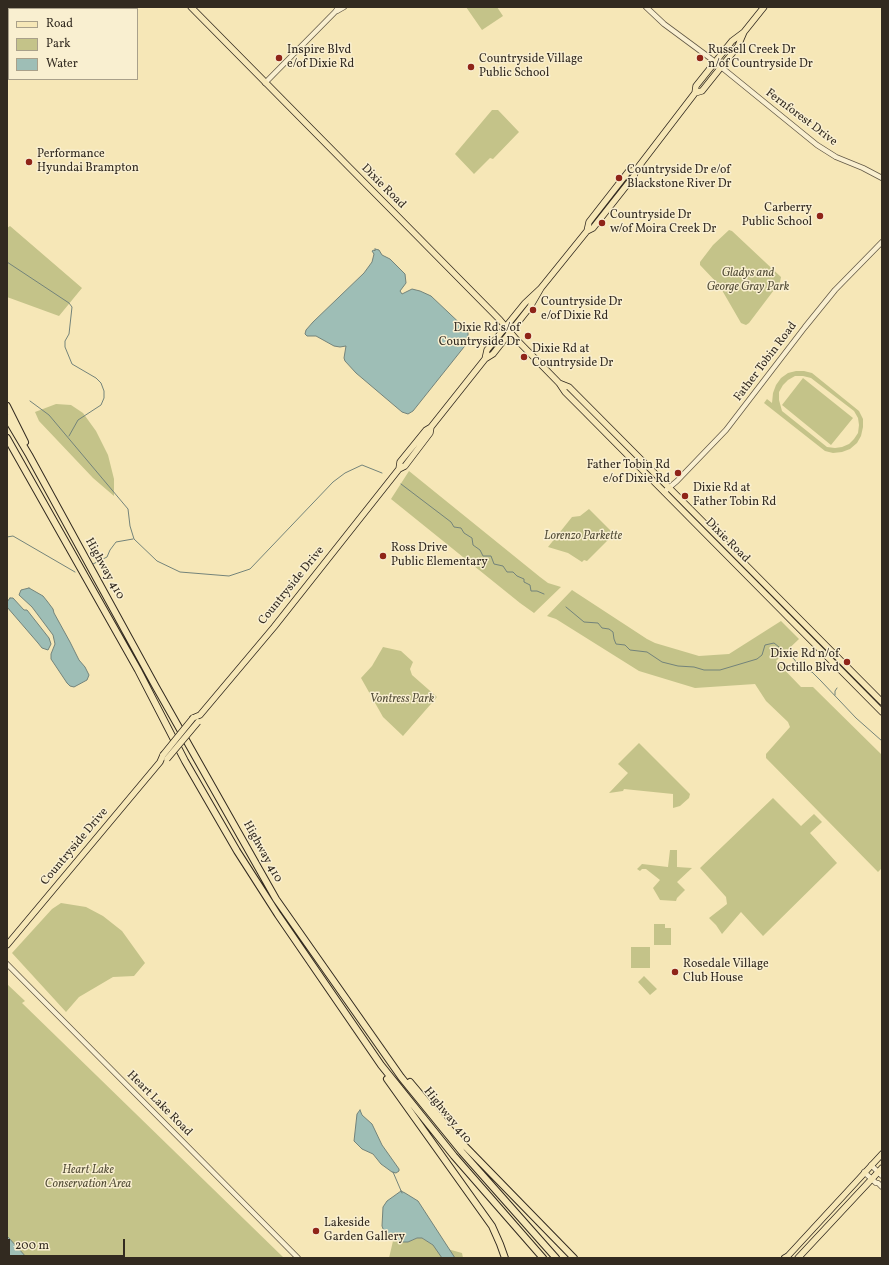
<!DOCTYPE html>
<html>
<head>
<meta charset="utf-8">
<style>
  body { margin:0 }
  #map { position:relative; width:889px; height:1265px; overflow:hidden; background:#f6e7b7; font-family:Vollkorn,serif }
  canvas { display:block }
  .frame { position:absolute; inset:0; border:8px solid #322a20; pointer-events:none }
  .legend { position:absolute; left:8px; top:8px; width:130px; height:72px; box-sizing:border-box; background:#f9efd0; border:1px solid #a9a08a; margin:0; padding:5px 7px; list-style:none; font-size:12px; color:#322a20 }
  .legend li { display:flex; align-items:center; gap:8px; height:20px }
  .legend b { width:20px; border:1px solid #a9a08a }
  .scale { position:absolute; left:8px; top:1239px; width:117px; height:18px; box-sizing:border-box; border:2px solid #322a20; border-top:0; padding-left:5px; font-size:12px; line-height:14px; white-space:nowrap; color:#322a20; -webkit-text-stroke:3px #f9efd0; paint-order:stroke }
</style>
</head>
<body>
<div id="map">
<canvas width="889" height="1265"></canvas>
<div class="frame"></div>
<ul class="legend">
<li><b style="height:5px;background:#f6e7b7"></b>Road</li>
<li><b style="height:11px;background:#c4c389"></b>Park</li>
<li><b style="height:11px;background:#9ebeb6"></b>Water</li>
</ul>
<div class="scale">200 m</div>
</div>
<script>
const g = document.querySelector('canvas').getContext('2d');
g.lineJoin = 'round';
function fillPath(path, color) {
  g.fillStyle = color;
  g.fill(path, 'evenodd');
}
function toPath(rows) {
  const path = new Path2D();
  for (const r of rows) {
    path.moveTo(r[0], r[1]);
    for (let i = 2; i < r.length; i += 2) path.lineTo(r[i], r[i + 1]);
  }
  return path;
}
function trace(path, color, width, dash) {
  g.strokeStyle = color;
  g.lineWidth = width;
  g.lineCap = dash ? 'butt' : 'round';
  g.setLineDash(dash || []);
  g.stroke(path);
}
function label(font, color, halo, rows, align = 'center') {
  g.font = font + ' Vollkorn,serif';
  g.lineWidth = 3;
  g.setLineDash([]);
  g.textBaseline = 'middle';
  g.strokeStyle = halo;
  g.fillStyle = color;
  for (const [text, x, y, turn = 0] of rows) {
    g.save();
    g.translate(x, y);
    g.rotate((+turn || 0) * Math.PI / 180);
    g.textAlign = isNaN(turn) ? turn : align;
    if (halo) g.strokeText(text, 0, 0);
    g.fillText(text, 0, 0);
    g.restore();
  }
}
fillPath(toPath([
  [466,7,497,7,503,16,482,30],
  [492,110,498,110,519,132,493,159,490,158,474,174,455,154],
  [10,226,82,288,59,316,7,297,7,228],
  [729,230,732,231,781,277,780,282,749,323,746,325,741,323,719,285,700,265,700,262,713,245],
  [796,371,804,371,812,373,859,411,863,419,863,427,861,436,857,443,850,449,842,452,833,453,825,451,764,403,767,399,772,403,773,393,776,385,781,378,788,373],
  [795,376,803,376,811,378,854,411,858,418,859,425,858,433,854,439,849,444,842,447,835,448,827,447,782,411,779,400,779,392,783,385,788,380],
  [803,378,853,418,831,445,782,405],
  [56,404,71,405,83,413,96,431,108,455,114,479,114,496,93,478,39,421,35,412],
  [409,471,540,577,548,583,561,587,534,613,520,603,391,499],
  [589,509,614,534,587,561,584,560,582,562,568,553,548,547,572,517,580,516],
  [572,590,647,639,655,643,699,656,729,654,781,621,799,639,776,661,801,687,813,687,882,755,882,868,878,872,766,758,766,754,790,727,788,722,766,701,755,684,695,688,639,671,556,619,547,616],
  [383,647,401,651,413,662,410,669,412,675,437,697,403,736,383,717,361,678,372,666],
  [639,743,690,794,689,798,680,806,673,808,673,794,624,789,623,791,609,793,628,773,618,764],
  [773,798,801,826,814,814,822,822,810,833,837,863,763,936,741,912,722,934,716,925,709,918,727,904,726,897,700,868],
  [670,850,677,850,677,867,692,868,677,882,685,890,677,898,676,901,660,900,653,888,660,880,646,869,642,869,640,871,637,869,642,864,668,867],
  [61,903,86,907,103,916,122,931,145,963,134,976,113,977,79,997,66,1012,12,953,52,909],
  [654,924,665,924,665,928,671,928,671,945,654,945],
  [631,947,650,947,650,968,631,968],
  [644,976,657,989,650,995,638,982],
  [7,984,25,1001,22,1003,284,1258,7,1258],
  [417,1238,422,1238,433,1245,462,1253,463,1258,389,1258,393,1241,408,1242]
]), '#c4c389');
const water = toPath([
  [375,249,379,250,382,255,390,259,405,274,406,283,400,291,402,294,412,289,420,291,431,296,468,331,468,342,413,411,408,414,402,412,356,373,345,361,344,358,346,346,340,347,334,346,316,336,307,336,305,334,306,330,313,322,364,273,372,262,374,254,372,251,374,250,375,251,375,249],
  [29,588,43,596,47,601,53,609,54,613,70,642,79,660,85,667,89,675,87,680,74,687,70,686,67,683,51,659,51,654,55,644,53,635,32,607,19,595,21,590,29,588],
  [10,598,13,598,24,610,27,610,49,638,51,644,48,650,42,648,38,643,7,607,7,602,10,598],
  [360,1110,362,1115,372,1124,382,1145,399,1169,399,1171,396,1173,392,1172,381,1164,373,1154,362,1149,354,1141,357,1114,360,1110],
  [401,1191,405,1193,418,1201,455,1258,442,1258,433,1245,422,1238,417,1238,408,1242,400,1242,392,1239,385,1234,382,1226,383,1207,387,1201,401,1191],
  [7,1236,18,1248,27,1258,7,1258,7,1236]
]);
fillPath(water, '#9ebeb6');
trace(water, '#73837a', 1);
trace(toPath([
  [7,262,69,303,72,307,69,334,65,341,65,347,72,364,96,378,101,383,104,391,104,398,101,405,78,420,69,436],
  [30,401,49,415,128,509,130,526,134,539,157,561,180,572,229,576,250,569,333,482,345,473,362,465,382,473],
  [401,484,451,522,454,527,461,528,464,533,472,538,473,545,480,550,483,556,491,556,494,564,503,566,507,572,513,572,517,576,524,579,524,582,530,585,531,591,537,591,544,594],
  [7,537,13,536,75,572],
  [93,564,107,557,110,550,116,542,133,539],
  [566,607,584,622,598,623,602,628,609,629,613,632,614,639,616,644,625,645,630,650,647,652,662,662,678,666,694,667,704,670,720,670,757,659,762,655,765,645,774,643,794,659,801,669,812,672,821,681,856,718,882,741],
  [835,695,835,691,837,688],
  [393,1172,402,1193]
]), '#73837a', 1);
const minor = toPath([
  [646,7,664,24,710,58,817,145,836,157,863,168,882,178],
  [337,11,344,7],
  [265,83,335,12,339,7],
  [664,492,677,481,726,430,805,327,835,290,882,242],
  [7,964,298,1258],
  [871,1165,882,1176],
  [864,1172,876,1183,878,1183,882,1187]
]);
const major = toPath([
  [191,7,500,320,516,339,559,383,565,392,584,411,882,712],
  [695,93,702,91,738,46,744,32,764,7],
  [587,231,589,222,628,172,636,170],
  [485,359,493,354,530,307,541,288,587,231,593,228,634,176,636,170,695,93,696,86,732,41,744,32],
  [559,383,569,387,882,702],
  [399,469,400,462,426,430,431,427],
  [193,718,200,715,274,627,399,469,405,466,430,433,431,427,485,359,487,350,525,303,541,288],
  [7,945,160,762,163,755],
  [786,1258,882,1154],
  [798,1258,882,1168]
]);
const highway = toPath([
  [7,406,25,442],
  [7,418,29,455,156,687,276,899,401,1077,462,1152,556,1258],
  [7,438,138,670,185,761,237,851,278,915,381,1065,454,1156,543,1258],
  [387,1079,492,1226,500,1244,505,1258],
  [410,1082,457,1138,574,1258],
  [785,1258,787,1257]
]);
trace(minor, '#635946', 6);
trace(major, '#322a20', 7);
trace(highway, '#322a20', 8);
trace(minor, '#f9efd0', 4.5);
trace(major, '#f6e7b7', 5.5);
trace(highway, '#f6e7b7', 6);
const majorBridge = toPath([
  [163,755,193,718],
  [167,759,198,722]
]);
trace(majorBridge, '#322a20', 7, []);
trace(majorBridge, '#f6e7b7', 5.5);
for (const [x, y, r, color] of [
  [279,58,4,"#8f2418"],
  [700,58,4,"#8f2418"],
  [471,67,4,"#8f2418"],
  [29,162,4,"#8f2418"],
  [619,178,4,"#8f2418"],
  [820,216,4,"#8f2418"],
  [602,223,4,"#8f2418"],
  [533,310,4,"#8f2418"],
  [528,336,4,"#8f2418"],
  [524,357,4,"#8f2418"],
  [678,473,4,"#8f2418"],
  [685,496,4,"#8f2418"],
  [383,556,4,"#8f2418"],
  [847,662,4,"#8f2418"],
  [675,972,4,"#8f2418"],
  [316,1231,4,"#8f2418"]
]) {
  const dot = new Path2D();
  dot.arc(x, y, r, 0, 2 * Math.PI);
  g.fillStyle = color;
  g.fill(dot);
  trace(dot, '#f9efd0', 1.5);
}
label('12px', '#322a20', '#f9efd0', [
  ["Inspire Blvd",287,51],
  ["e/of Dixie Rd",287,65],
  ["Russell Creek Dr",708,51],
  ["n/of Countryside Dr",708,65],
  ["Countryside Village",479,60],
  ["Public School",479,74],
  ["Performance",37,155],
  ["Hyundai Brampton",37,169],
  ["Countryside Dr e/of",627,171],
  ["Blackstone River Dr",627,185],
  ["Carberry",812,209,"right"],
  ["Public School",812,223,"right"],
  ["Countryside Dr",610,216],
  ["w/of Moira Creek Dr",610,230],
  ["Countryside Dr",541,303],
  ["e/of Dixie Rd",541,317],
  ["Dixie Rd s/of",520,329,"right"],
  ["Countryside Dr",520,343,"right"],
  ["Dixie Rd at",532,350],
  ["Countryside Dr",532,364],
  ["Father Tobin Rd",670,466,"right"],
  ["e/of Dixie Rd",670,480,"right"],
  ["Dixie Rd at",693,489],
  ["Father Tobin Rd",693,503],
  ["Ross Drive",391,549],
  ["Public Elementary",391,563],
  ["Dixie Rd n/of",839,655,"right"],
  ["Octillo Blvd",839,669,"right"],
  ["Rosedale Village",683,965],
  ["Club House",683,979],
  ["Lakeside",324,1224],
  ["Garden Gallery",324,1238]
], 'left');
label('12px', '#322a20', '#f9efd0', [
  ["Fernforest Drive",801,118,37],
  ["Dixie Road",383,187,45],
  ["Father Tobin Road",766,362,-53],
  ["Dixie Road",727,541,45],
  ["Highway 410",104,569,61],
  ["Countryside Drive",292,586,-51],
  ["Countryside Drive",75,847,-50],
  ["Highway 410",262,852,61],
  ["Heart Lake Road",159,1104,45],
  ["Highway 410",447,1116,51]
]);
label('italic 12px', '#56503a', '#f9efd0', [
  ["Gladys and",748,274],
  ["George Gray Park",748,288],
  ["Lorenzo Parkette",583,537],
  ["Vontress Park",402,700],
  ["Heart Lake",88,1171],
  ["Conservation Area",88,1185]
]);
</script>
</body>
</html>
